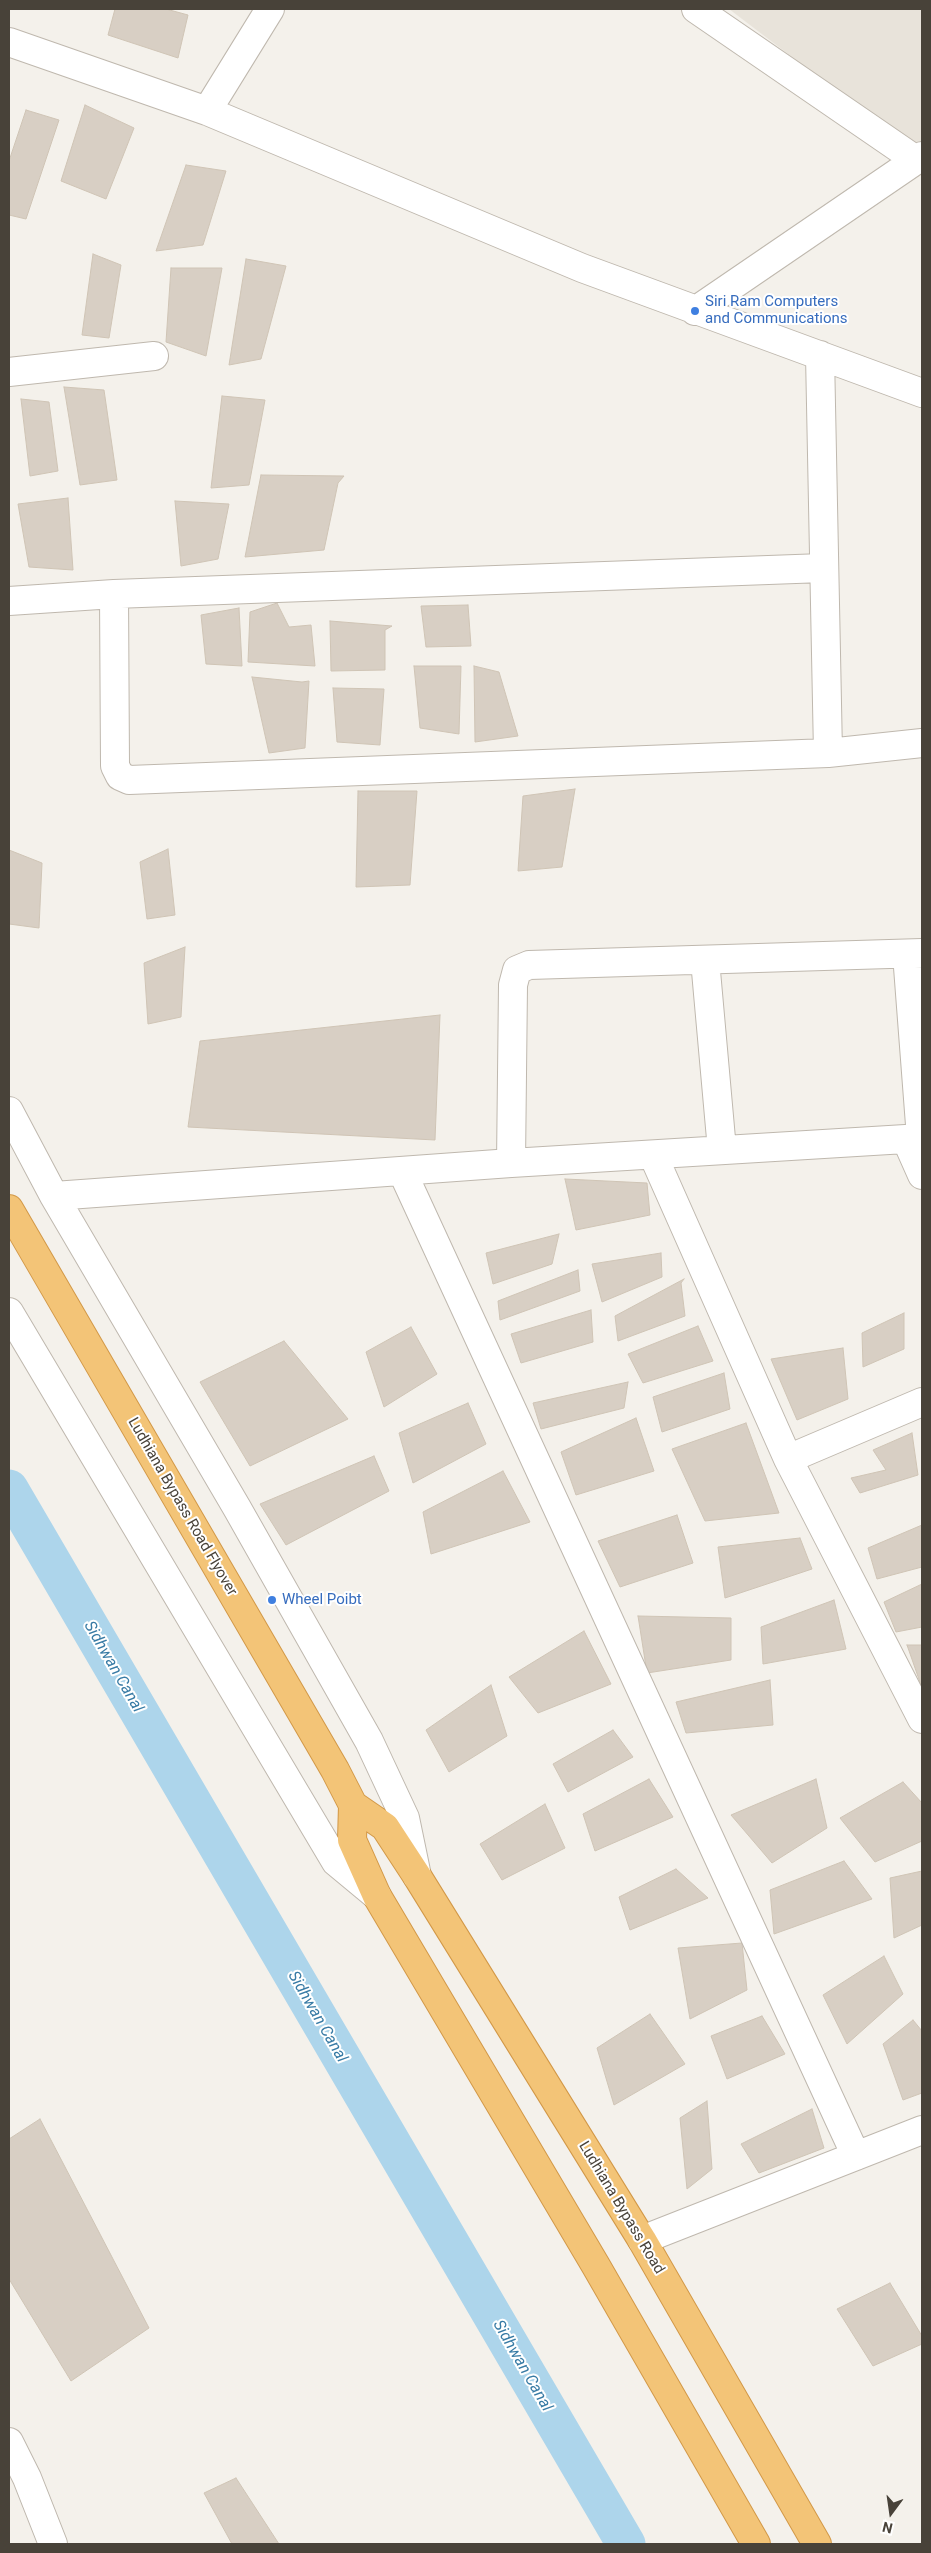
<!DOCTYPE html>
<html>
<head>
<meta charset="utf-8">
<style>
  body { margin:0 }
  #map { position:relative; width:931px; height:2553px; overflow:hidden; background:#f4f1eb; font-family:Roboto,sans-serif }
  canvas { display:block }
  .frame { position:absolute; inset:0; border:10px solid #484239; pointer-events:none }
  .north { position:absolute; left:866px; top:2488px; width:50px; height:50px; -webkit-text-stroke:4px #fff; paint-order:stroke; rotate:194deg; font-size:14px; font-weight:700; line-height:20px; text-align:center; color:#484239 }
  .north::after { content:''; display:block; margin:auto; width:18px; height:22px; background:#484239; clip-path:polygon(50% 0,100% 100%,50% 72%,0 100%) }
</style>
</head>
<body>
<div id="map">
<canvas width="931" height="2553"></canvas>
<div class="frame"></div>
<div class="north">N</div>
</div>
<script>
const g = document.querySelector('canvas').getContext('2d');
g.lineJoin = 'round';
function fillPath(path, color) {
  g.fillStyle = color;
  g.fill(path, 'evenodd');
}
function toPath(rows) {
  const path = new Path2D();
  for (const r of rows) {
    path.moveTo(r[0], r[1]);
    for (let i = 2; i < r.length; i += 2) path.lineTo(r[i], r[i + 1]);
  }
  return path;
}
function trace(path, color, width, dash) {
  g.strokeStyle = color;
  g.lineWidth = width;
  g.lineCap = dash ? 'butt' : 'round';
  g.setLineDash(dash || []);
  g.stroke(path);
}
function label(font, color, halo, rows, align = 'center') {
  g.font = font + ' Roboto,sans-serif';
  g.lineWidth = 4;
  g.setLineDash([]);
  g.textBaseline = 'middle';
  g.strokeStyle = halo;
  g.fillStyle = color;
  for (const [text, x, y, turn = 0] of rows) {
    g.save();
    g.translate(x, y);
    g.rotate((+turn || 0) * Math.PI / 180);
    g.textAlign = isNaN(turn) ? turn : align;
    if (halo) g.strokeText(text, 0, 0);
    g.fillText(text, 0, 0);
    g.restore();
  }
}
fillPath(toPath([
  [729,9,922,9,922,156]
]), '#e8e3da');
trace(toPath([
  [9,1489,626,2544]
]), '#add5eb', 39);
const building = toPath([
  [115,9,166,9,188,15,178,58,108,35,115,9],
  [85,105,134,128,106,199,61,181,85,105],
  [26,110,59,120,26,219,9,215,9,161,26,110],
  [186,165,226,171,203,245,156,251,186,165],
  [93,254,121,265,109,338,82,335,93,254],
  [246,259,286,266,261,359,229,365,246,259],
  [171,268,222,268,206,356,166,342,171,268],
  [64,387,104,390,117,480,80,485,64,387],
  [222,396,265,400,249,485,211,488,222,396],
  [21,399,49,402,58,471,30,476,21,399],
  [261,475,344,476,338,483,324,550,245,557,261,475],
  [68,498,73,570,29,567,18,504,68,498],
  [175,501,229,504,218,559,181,566,175,501],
  [277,603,289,627,311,625,315,666,248,662,250,612,277,603],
  [468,605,471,646,426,647,421,606,468,605],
  [239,608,242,666,206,664,201,615,239,608],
  [330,621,392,626,385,630,385,670,331,671,330,621],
  [414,666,461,666,459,734,420,728,414,666],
  [474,666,499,672,518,736,475,742,474,666],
  [252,677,302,682,309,681,305,748,269,753,252,677],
  [333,688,384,689,380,745,337,742,333,688],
  [575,789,562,867,518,871,523,796,575,789],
  [358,791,417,791,410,885,356,887,358,791],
  [168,849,175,915,147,919,140,862,168,849],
  [9,850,42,863,39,928,9,924,9,850],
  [185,947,181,1017,148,1024,144,963,185,947],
  [440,1015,435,1140,188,1127,200,1041,440,1015],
  [565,1179,647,1183,650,1215,576,1230,565,1179],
  [559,1234,552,1264,493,1284,486,1253,559,1234],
  [661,1253,662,1277,602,1302,592,1264,661,1253],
  [578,1270,580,1291,500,1320,498,1301,578,1270],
  [684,1279,681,1283,685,1316,618,1341,615,1316,684,1279],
  [591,1310,593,1342,521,1363,511,1334,591,1310],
  [904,1313,904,1349,863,1367,862,1333,904,1313],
  [698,1326,713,1361,643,1383,628,1354,698,1326],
  [411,1327,437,1374,384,1407,366,1352,411,1327],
  [284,1341,348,1419,250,1466,200,1382,284,1341],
  [843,1348,848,1399,797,1420,771,1359,843,1348],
  [724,1373,730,1409,662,1432,653,1397,724,1373],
  [628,1382,624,1408,541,1429,533,1403,628,1382],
  [468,1403,486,1444,413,1483,399,1433,468,1403],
  [636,1418,654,1471,576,1495,561,1452,636,1418],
  [746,1423,779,1513,705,1521,672,1449,746,1423],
  [912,1433,918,1475,860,1493,851,1478,886,1470,873,1450,912,1433],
  [374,1456,389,1491,286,1545,260,1504,374,1456],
  [503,1471,530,1522,431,1554,423,1512,503,1471],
  [677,1515,693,1563,620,1587,598,1541,677,1515],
  [922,1525,922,1567,877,1579,868,1548,922,1525],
  [800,1538,812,1569,725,1598,718,1547,800,1538],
  [922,1584,922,1627,896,1632,884,1602,922,1584],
  [834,1600,846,1649,763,1664,761,1627,834,1600],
  [638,1616,731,1618,731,1660,647,1673,638,1616],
  [584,1631,611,1684,538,1713,509,1677,584,1631],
  [907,1645,922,1645,922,1688,907,1645],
  [770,1680,773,1725,686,1733,676,1702,770,1680],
  [491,1685,507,1736,449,1772,426,1730,491,1685],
  [613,1730,633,1757,568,1792,553,1764,613,1730],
  [649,1779,673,1817,595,1851,583,1814,649,1779],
  [816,1779,827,1828,772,1863,731,1815,816,1779],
  [903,1782,922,1803,922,1841,875,1862,840,1818,903,1782],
  [545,1804,565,1848,502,1880,480,1844,545,1804],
  [844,1861,872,1899,774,1934,770,1890,844,1861],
  [676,1869,708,1898,630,1930,619,1897,676,1869],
  [922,1871,922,1925,894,1938,890,1878,922,1871],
  [742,1943,747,1990,690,2019,678,1948,742,1943],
  [884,1956,903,1994,847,2044,823,1995,884,1956],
  [650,2014,685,2064,614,2105,597,2048,650,2014],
  [762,2016,785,2054,727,2079,711,2036,762,2016],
  [913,2020,922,2031,922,2093,903,2100,883,2044,913,2020],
  [707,2101,712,2169,687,2189,680,2118,707,2101],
  [812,2109,824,2148,759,2173,741,2144,812,2109],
  [40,2119,149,2328,71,2381,9,2279,9,2139,40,2119],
  [890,2283,922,2336,922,2344,873,2366,837,2309,890,2283],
  [236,2478,279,2544,232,2544,204,2493,236,2478]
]);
fillPath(building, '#d8cfc4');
trace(building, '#cfc4b5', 1);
const minor = toPath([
  [696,9,916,160],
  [9,42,207,111,582,268,922,393],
  [207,111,270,9],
  [695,311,922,156],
  [820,355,828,753],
  [9,372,154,356],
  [114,594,823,568],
  [9,601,114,594,115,766,120,776,129,780,828,753,922,743],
  [907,954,921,1138],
  [705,960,722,1150],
  [9,1111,54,1196,237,1508,369,1741,405,1818,417,1876],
  [906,1139,922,1175],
  [653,1155,788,1459,922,1719],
  [511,1163,513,985,517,970,529,965,922,953],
  [402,1171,856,2156],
  [54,1196,511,1163,922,1138],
  [9,1312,336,1862,377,1896],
  [788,1459,922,1402],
  [642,2240,922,2130],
  [9,2442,27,2478,53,2544]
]);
const highway = toPath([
  [9,1209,335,1770,353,1805,385,1827,417,1876,642,2240,817,2544],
  [353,1805,352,1840,377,1896,596,2266,756,2544]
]);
trace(minor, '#bfb8ae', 30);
trace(highway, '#d29847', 30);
trace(minor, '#fff', 28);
trace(highway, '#f3c477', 28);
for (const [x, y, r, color] of [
  [695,311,5,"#3f7fe0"],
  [272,1600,5,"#3f7fe0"]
]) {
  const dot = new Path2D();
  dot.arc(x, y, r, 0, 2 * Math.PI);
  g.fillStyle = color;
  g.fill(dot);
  trace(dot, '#fff', 2);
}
label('15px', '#366cbe', '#fff', [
  ["Siri Ram Computers",705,302],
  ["and Communications",705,319],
  ["Wheel Poibt",282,1600]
], 'left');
label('15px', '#484239', '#fff', [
  ["Ludhiana Bypass Road Flyover",182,1507,60],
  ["Ludhiana Bypass Road",621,2208,59]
]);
label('italic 16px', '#387ba5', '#fff', [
  ["Sidhwan Canal",113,1667,60],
  ["Sidhwan Canal",317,2017,60],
  ["Sidhwan Canal",522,2366,60]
]);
</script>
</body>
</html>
